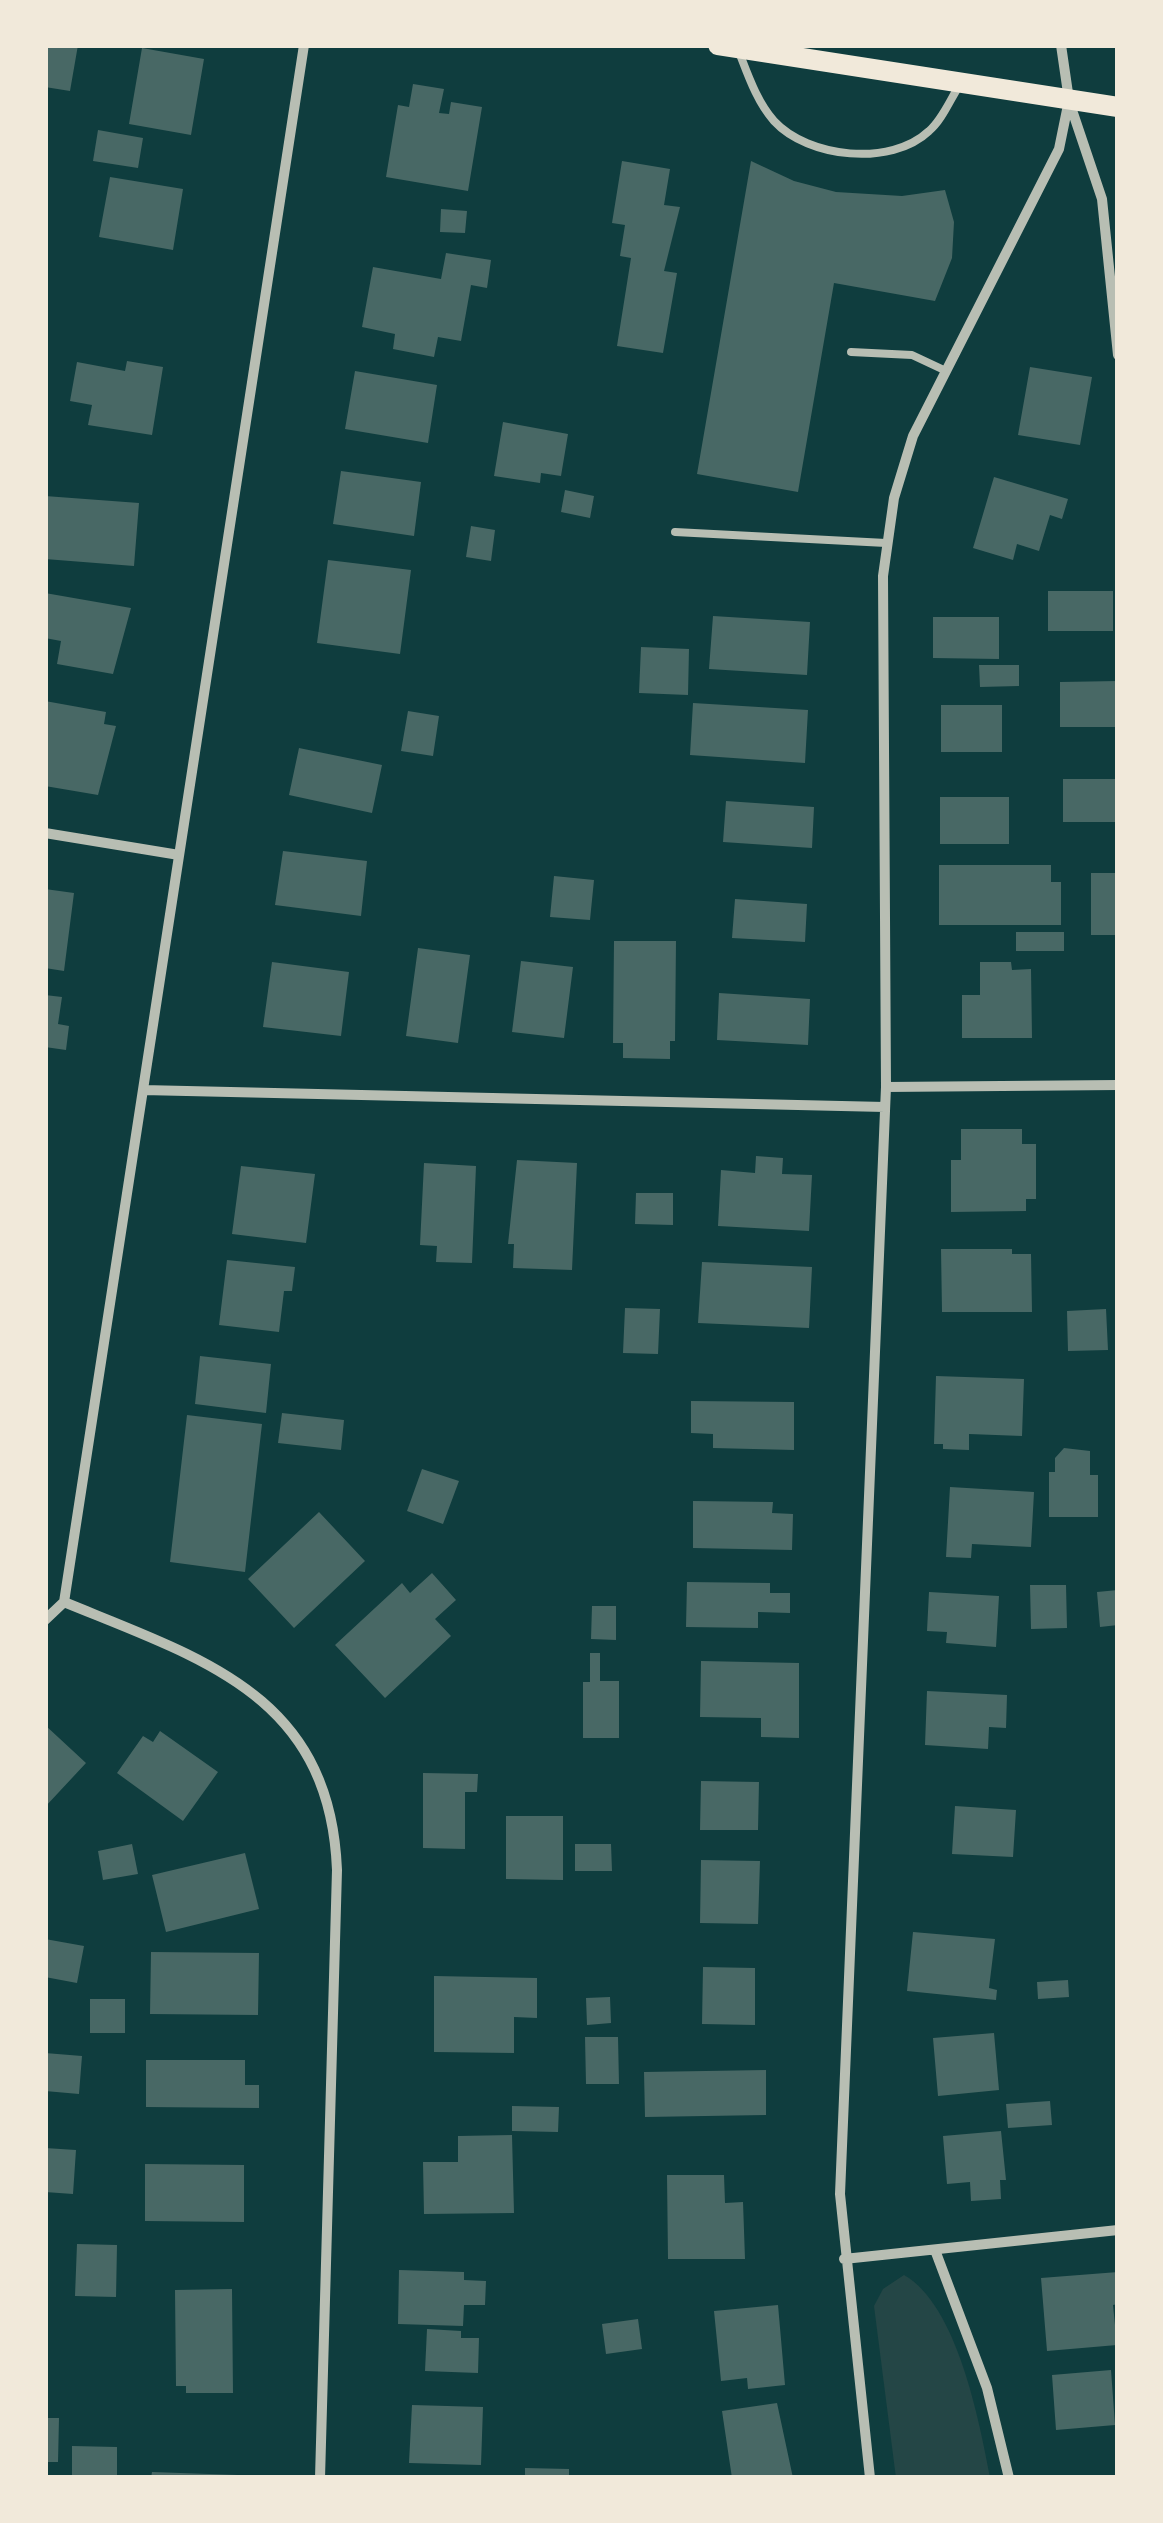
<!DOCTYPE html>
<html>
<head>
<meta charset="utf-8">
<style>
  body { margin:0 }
  #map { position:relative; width:1163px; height:2523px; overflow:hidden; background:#0f3d3e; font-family:"Noto Sans",sans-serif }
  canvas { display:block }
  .frame { position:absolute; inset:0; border:48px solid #f1e9da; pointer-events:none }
</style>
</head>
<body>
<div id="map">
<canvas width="1163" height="2523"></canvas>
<div class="frame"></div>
</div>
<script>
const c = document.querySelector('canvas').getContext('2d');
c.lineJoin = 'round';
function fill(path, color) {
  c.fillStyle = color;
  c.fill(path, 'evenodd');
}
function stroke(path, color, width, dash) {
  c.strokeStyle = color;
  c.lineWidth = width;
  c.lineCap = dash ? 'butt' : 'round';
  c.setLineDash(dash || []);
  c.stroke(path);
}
fill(new Path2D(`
  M904,2275C957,2305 979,2420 990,2478H896L874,2306L883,2289Z`), '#244646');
fill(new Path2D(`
  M45,45H78L70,91L45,87Z
  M142,48L204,59L191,135L129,124Z
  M413,84L444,89L439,113L449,114L451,102L482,107L468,191L386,177L398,105L409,107Z
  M98,130L143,138L138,168L93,161Z
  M622,161L670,169L664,205L680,207L664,271L677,273L663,353L617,346L631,258L620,256L625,225L612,223Z
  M751,161L794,181L836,192L902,196L945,190L954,222L952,258L935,301L834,283L798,492L697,474Z
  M110,177L183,189L173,250L99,237Z
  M441,209L467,211L465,233L440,232Z
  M446,253L491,260L487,288L471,285L461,341L438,337L434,357L393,349L395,334L362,327L373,267L441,279Z
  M127,361L163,367L152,435L88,425L92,405L70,401L77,362L125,371Z
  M1030,367L1092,377L1080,445L1018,435Z
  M355,371L437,385L428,443L345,429Z
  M503,422L568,434L561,476L541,473L540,483L494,476Z
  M341,471L421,482L414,536L333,524Z
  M994,477L1068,499L1062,519L1050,515L1039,551L1017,544L1013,560L973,548Z
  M565,490L594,496L590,518L561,512Z
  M45,496L139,503L134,566L45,559Z
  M471,526L495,530L491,561L466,557Z
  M328,560L411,570L400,654L317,643Z
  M1048,591H1113V631H1048Z
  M45,593L131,608L113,674L57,664L61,641L45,638Z
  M713,616L810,622L807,675L709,669Z
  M933,617H999V659L933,658Z
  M641,647L689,649L688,695L639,693Z
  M979,665H1019V686L980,687Z
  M1118,681V727H1060V682Z
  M45,701L106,712L104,724L116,726L98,795L45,786Z
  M693,703L808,710L805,763L690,755Z
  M941,705H1002V752H941Z
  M408,711L439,716L433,756L401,751Z
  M299,748L382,765L372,813L289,795Z
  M1063,779H1118V822H1063Z
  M940,797H1009V844H940Z
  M726,801L814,807L812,848L723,842Z
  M283,851L367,861L361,916L275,905Z
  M939,865H1051V882H1061V925H939Z
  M1091,873H1118V935H1091Z
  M554,876L594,880L590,920L550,917Z
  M45,889L74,893L64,971L45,968Z
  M735,899L807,904L805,942L732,938Z
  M1016,932H1064V951H1016Z
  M614,941H676L675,1041H670V1059L623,1058V1043H613Z
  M418,948L470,955L458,1043L406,1036Z
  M521,961L573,967L564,1038L512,1032Z
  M272,962L349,972L341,1036L263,1027Z
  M980,962H1011L1012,970L1031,969L1032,1038H962V995H980Z
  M719,993L810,999L808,1045L717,1040Z
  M45,995L62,997L58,1024L69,1026L66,1050L45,1047Z
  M961,1129H1022V1144H1036V1199H1026V1211L951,1212V1160H961Z
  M756,1156L783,1158L782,1174L812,1175L809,1231L718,1226L721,1170L755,1173Z
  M517,1160L577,1163L572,1270L513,1268L514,1244H508Z
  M424,1163L476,1166L472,1263L436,1262L437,1246L420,1245Z
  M241,1166L315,1174L306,1243L232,1234Z
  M636,1193H673V1225L635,1224Z
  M941,1249H1012V1254H1031L1032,1312H942Z
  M227,1260L295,1267L292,1291H284L279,1332L219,1325Z
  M702,1262L812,1267L809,1328L698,1323Z
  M625,1308L660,1309L658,1354L623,1353Z
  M1106,1309L1108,1350L1068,1351L1067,1311Z
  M200,1356L271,1364L266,1413L195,1404Z
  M936,1376L1024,1379L1022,1436L969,1434V1450L943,1449V1444H934Z
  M691,1401L794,1402V1450L713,1448V1434L691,1433Z
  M282,1413L344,1420L341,1450L278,1443Z
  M187,1415L262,1424L245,1572L170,1562Z
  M1064,1448L1090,1451V1475H1098V1517H1049V1472H1055V1458Z
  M422,1469L459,1481L443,1524L407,1511Z
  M950,1487L1034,1492L1031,1547L972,1544L971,1558L946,1557Z
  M693,1501L773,1502L772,1513L793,1514L792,1550L693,1548Z
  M319,1512L365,1561L294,1628L248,1579Z
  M432,1573L456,1600L435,1619L451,1636L385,1698L335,1645L402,1583L410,1593Z
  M687,1582L770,1583V1593H790V1613L758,1612V1628L686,1627Z
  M1030,1585H1066L1067,1628L1031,1629Z
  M1118,1590V1625L1100,1627L1097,1592Z
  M929,1592L999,1596L996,1647L946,1643L947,1632L927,1631Z
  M592,1606H616V1640L591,1639Z
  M590,1653H600V1681H619V1738H583V1682H590Z
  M701,1661L799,1663V1738L761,1737V1718L700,1717Z
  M927,1691L1007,1695L1006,1728L989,1727L988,1749L925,1745Z
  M45,1725L86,1763L45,1807Z
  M160,1731L218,1772L183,1821L117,1773L143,1736L153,1742Z
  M423,1773L478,1774L477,1792H465V1849L423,1848Z
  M701,1781L759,1782L758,1830H700Z
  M955,1806L1016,1810L1013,1857L952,1854Z
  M506,1816H563V1880L506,1879Z
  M132,1844L138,1874L103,1880L98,1851Z
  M575,1844H611L612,1871H575Z
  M245,1853L259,1909L166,1932L152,1875Z
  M701,1860L760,1861L758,1924L700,1923Z
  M913,1932L995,1939L989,1988L997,1990L996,2000L907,1991Z
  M45,1939L84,1946L77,1983L45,1977Z
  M151,1952L259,1953L258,2015L150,2014Z
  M703,1967L755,1968V2025L702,2024Z
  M434,1976L537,1978V2018L514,2017V2053L434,2052Z
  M1068,1980L1069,1997L1038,1999L1037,1982Z
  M610,1997L611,2023L587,2025L586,1998Z
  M90,1999H125V2033H90Z
  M994,2033L999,2090L938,2096L933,2038Z
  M585,2037H618L619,2084H586Z
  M45,2053L82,2056L79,2094L45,2091Z
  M146,2060H245V2085H259V2108L146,2107Z
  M766,2070V2115L645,2117L644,2072Z
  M1050,2101L1052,2125L1008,2128L1006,2104Z
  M512,2106L559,2107L558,2132L512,2131Z
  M1001,2131L1006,2180H1000L1001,2199L971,2201L970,2182L947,2184L943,2136Z
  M512,2135L514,2213L424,2214L423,2162H458V2136Z
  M45,2148L76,2150L73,2194L45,2192Z
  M145,2164L244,2165V2222L145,2221Z
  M667,2175H724L725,2203L743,2202L745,2259H668Z
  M77,2244L117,2245L116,2297L75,2296Z
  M399,2270L464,2272V2280L486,2281L485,2305H464L463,2326L398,2324Z
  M1118,2272V2304L1113,2305L1117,2345L1047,2351L1041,2278Z
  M232,2289L233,2393H186V2386H176L175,2290Z
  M778,2305L785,2385L748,2389L747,2378L721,2381L714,2311Z
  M638,2319L642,2349L606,2354L602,2324Z
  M427,2329L461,2331V2338H479L478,2373L425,2371Z
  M1111,2370L1115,2425L1056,2430L1052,2375Z
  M777,2403L793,2478H732L722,2411Z
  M412,2405L483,2407L481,2465L409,2463Z
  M45,2418H59L58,2462H45Z
  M72,2446L117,2447V2478H72Z
  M525,2468L569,2469V2478H525Z
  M152,2472L238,2475V2478H151Z`), '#486865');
stroke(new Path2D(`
  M739,52C748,75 757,102 774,121C808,158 891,167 929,131C942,120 950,100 959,86
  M851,352L912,355L944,370
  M675,532L886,543`), '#b8beb3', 8);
stroke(new Path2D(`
  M1069,101L1102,199L1118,355
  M45,833L179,855
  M886,1087L1118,1085
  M143,1090L885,1107
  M64,1602C203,1659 330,1695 337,1870L320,2478
  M45,1620L64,1602L304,45
  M935,2250L987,2388L1009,2478
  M844,2259L1118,2230
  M870,2478L840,2194L886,1087L883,576L894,498L913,436L1059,149L1069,100L1061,45`), '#b8beb3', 10);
stroke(new Path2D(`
  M718,45L1118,107`), '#f1e9da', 20);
</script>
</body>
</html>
